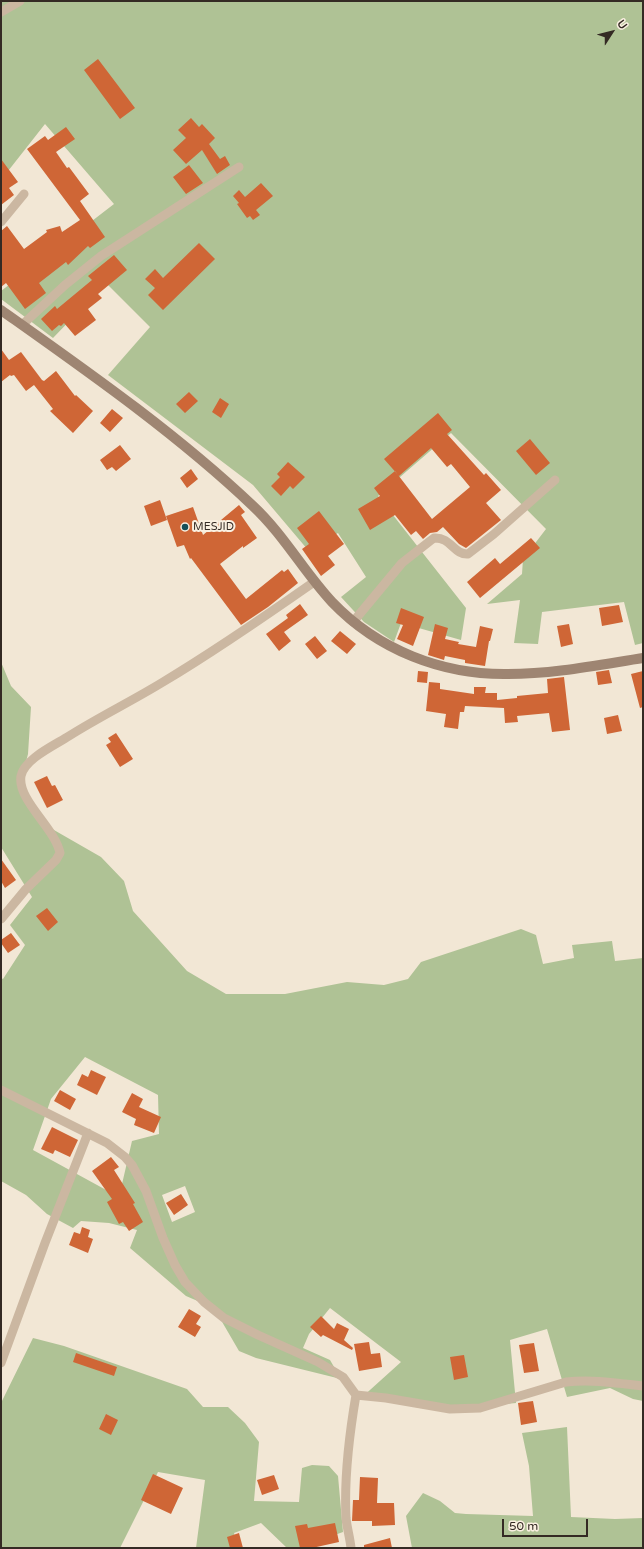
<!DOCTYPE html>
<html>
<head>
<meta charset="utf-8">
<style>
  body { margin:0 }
  #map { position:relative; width:644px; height:1549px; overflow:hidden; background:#f2e7d5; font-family:"Varela Round",sans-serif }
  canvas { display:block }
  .frame { position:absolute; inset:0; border:2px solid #342a24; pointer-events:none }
  .north { position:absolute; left:592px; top:12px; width:40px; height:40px; -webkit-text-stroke:3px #faf0e1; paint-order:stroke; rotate:54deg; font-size:11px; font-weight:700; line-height:16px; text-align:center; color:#342a24 }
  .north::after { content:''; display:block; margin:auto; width:14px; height:18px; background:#342a24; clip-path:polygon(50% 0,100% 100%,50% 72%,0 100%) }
  .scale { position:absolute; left:502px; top:1519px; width:86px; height:18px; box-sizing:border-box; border:2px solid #342a24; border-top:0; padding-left:5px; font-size:12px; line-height:14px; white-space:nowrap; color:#342a24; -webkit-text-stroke:3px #faf0e1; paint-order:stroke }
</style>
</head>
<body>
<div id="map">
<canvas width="644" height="1549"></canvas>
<div class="frame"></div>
<div class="north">U</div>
<div class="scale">50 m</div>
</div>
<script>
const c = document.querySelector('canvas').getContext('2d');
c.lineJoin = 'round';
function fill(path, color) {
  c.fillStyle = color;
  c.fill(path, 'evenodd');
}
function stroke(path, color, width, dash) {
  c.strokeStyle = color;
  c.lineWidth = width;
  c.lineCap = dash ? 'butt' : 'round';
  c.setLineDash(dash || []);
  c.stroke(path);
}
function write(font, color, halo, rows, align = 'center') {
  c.font = font + ' "Varela Round",sans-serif';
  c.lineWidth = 4;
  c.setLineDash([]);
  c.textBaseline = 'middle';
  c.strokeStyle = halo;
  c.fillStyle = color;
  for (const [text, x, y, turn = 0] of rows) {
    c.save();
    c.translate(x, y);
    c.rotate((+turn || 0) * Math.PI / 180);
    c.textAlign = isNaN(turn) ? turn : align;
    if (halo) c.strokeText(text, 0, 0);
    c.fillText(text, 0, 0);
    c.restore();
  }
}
fill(new Path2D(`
  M1,1H643V643L635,645L624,602L542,612L538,644L514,643L520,600L487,604L522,574L523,559L546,529L451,433L378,496L466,608L461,640L401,623L394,642L364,622L341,597L366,577L338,533L308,550L253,485L108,375L150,327L106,283L53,338L1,299V291L114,204L45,124L1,180Z
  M1,662L11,686L31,707L28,754L21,781L40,822L101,857L124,881L133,911L187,971L226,994H285L347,982L384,985L408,979L421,962L521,929L536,935L543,964L574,958L572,945L612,941L615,961L643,958V1401L633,1399L610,1388L567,1397L547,1329L510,1340L516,1403L461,1408L360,1399L401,1362L330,1308L309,1334L303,1348L330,1360L341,1379L256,1358L239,1351L214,1308L186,1296L130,1248L137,1230L109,1223L81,1221L73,1228L47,1214L26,1195L1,1181V978L3,979L25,945L10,925L32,897L1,847ZM85,1057L158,1095L159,1134L132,1141L119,1197L33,1150L51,1099ZM185,1186L195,1212L172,1222L162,1195Z
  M33,1338L64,1346L187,1389L203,1407H228L245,1423L259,1442L254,1501L299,1502L302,1468L312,1465L329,1466L338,1476L343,1532L298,1548H287L261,1523L234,1533L238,1548H196L205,1480L158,1472L120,1548H1V1403Z
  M567,1427L571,1517L615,1519L643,1518V1548H412L406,1516L423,1493L440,1501L455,1513L466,1514L533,1516L529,1466L522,1433Z`), '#afc295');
fill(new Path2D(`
  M98,59L135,108L120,119L84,70Z
  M191,118L199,127L202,124L215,138L209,144L220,159L225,156L230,165L217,174L202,150L186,164L173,150L186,138L178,130Z
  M66,127L75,139L56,152L67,168L69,167L89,194L80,201L105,237L90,248L88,246L68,265L66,262L39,283L46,293L25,309L6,283L1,287V231L7,226L24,249L47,232L46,230L60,226L62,232L80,220L27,149L45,136L48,140Z
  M1,159L18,182L9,188L14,195L1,205Z
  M189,165L203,183L186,194L173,177Z
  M261,183L273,196L256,210L260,215L253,220L250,216L247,218L237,204L239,203L233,196L239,190L245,197Z
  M199,243L215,259L163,310L148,295L155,288L145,279L155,269L163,278Z
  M114,255L127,270L98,294L102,298L88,309L96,320L75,336L64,323L61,326L59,325L52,331L41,319L55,306L57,309L92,280L88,276Z
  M1,349L9,360L21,352L42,380L44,381L56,371L75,396L76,395L93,411L73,433L50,411L53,409L34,385L26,391L14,375L11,376L10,375L1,382Z
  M189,392L198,401L185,413L176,404Z
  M220,398L229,404L221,418L212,412Z
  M112,409L123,418L110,432L100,423Z
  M438,413L452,430L447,434L484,475L486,473L501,490L486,503L501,520L466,548L459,544L443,527L437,532L430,533L423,539L416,531L411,535L395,515L370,530L358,509L380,496L374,488L395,471L432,519L470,487L451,464L447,467L431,448L399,476L384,459Z
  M530,439L550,463L536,475L516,451Z
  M120,445L131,459L116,471L112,467L107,470L100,460Z
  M288,462L305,477L293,489L290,486L281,496L271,486L280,477L277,474Z
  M191,469L198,479L187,488L180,478Z
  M160,500L167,520L151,526L144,506Z
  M239,505L245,512L241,515L257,538L243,548V546L220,564L246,599L282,570L284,572L288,569L298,583L268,607L241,625L191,558L190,559L184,545L177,547L166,516L193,507L203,535Z
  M319,511L344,544L328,556L335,565L321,576L302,549L309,544L297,528Z
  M531,538L540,548L480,598L467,582L495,558L500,564Z
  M300,604L308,615L284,632L291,641L279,651L266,634L288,618L286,615Z
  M619,605L623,622L602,626L599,608Z
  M401,608L424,617L413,646L397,639L403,625L396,623Z
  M435,624L448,628L445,639L459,642L458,644L476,647L480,626L493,629L490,641H489L485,666L465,663V660L445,656L444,660L428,655Z
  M569,624L573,644L561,647L557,626Z
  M340,631L356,644L347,654L331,641Z
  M315,636L327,651L317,659L305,644Z
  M609,670L612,683L598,685L596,672Z
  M418,671L428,672L427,683L417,682Z
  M643,671V707L640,708L631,674Z
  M564,677L570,730L552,732L549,713L517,716L518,722L505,723L504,708L465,706L464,712H460L458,729L444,727L446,714L426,711L429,682L440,683V689L474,694V687H486L485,693H497V700L517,698V696L548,693L547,679Z
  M618,715L622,731L607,734L604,718Z
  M116,733L133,759L120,767L106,745L111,742L108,738Z
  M47,776L52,786L55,785L63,800L47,808L34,782Z
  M1,859L16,880L5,888L1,881Z
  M47,908L58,922L48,931L36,916Z
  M11,933L20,945L8,953L1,943V940Z
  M91,1070L106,1077L97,1095L77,1085L82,1074L88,1077Z
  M60,1090L76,1099L70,1110L54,1101Z
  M132,1093L143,1099L139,1107L161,1117L154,1133L134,1125L136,1119L122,1112Z
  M52,1127L78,1140L70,1157L55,1150L53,1154L41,1149Z
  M111,1157L119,1167L114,1170L135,1203L133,1204L143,1222L129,1231L123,1222L119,1224L107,1202L112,1199L92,1171Z
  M181,1194L188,1205L174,1215L166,1203Z
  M82,1227L90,1230L88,1237L93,1239L88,1253L69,1245L74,1232L80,1234Z
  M189,1309L201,1316L196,1324L201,1327L195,1337L178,1327Z
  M321,1316L334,1329L337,1323L349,1329L344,1340L353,1348L352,1350L323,1335L321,1337L310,1327Z
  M369,1342L371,1354L380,1353L382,1367L359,1371L354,1344Z
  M534,1343L539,1371L524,1373L519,1345Z
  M76,1353L117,1367L114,1376L73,1362Z
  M464,1355L468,1377L454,1380L450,1357Z
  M533,1401L537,1422L521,1425L518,1403Z
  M106,1414L118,1420L111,1435L99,1429Z
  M153,1474L183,1488L171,1514L141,1500Z
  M274,1475L279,1489L262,1495L257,1480Z
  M360,1477L378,1478L377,1503H394L395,1525L372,1526V1521H352L353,1500H359Z
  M335,1523L339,1542L312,1548H300L295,1526L307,1524L308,1528Z
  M239,1533L243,1548H230L227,1537Z
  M390,1538L392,1548H364V1545Z`), '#cf6636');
stroke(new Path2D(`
  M1,12L20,1
  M1,222L24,194
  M22,325L65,285L101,256L239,167
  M353,622L402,563L430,541L434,538C451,537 454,555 468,554L494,534L555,480
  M1,919L26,889L56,860L60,853C55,828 17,800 21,776C24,759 55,745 69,736C99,717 132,701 163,682C215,651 264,617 314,582
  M1,1090L107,1143L125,1157L132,1165L146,1191L163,1238L175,1265L185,1282L204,1302L224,1318L258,1335L318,1362L343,1377L356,1395C349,1436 344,1477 346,1518C347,1528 350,1538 351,1548
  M1,1363L45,1243L88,1133
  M356,1395L386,1398L450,1409L480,1408L566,1382C592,1379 617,1383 643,1386`), '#cbb7a1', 9);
stroke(new Path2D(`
  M1,310C87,371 176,433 253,506C284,535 304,572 332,602C378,650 442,675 508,674C553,674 598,665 643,658`), '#9e8572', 10);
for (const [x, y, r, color] of [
  [185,527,4,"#174f58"]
]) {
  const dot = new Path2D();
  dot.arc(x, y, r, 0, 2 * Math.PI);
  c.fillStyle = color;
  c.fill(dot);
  stroke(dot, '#faf0e1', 1.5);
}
write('11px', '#342a24', '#faf0e1', [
  ["MESJID",193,527]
], 'left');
</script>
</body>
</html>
